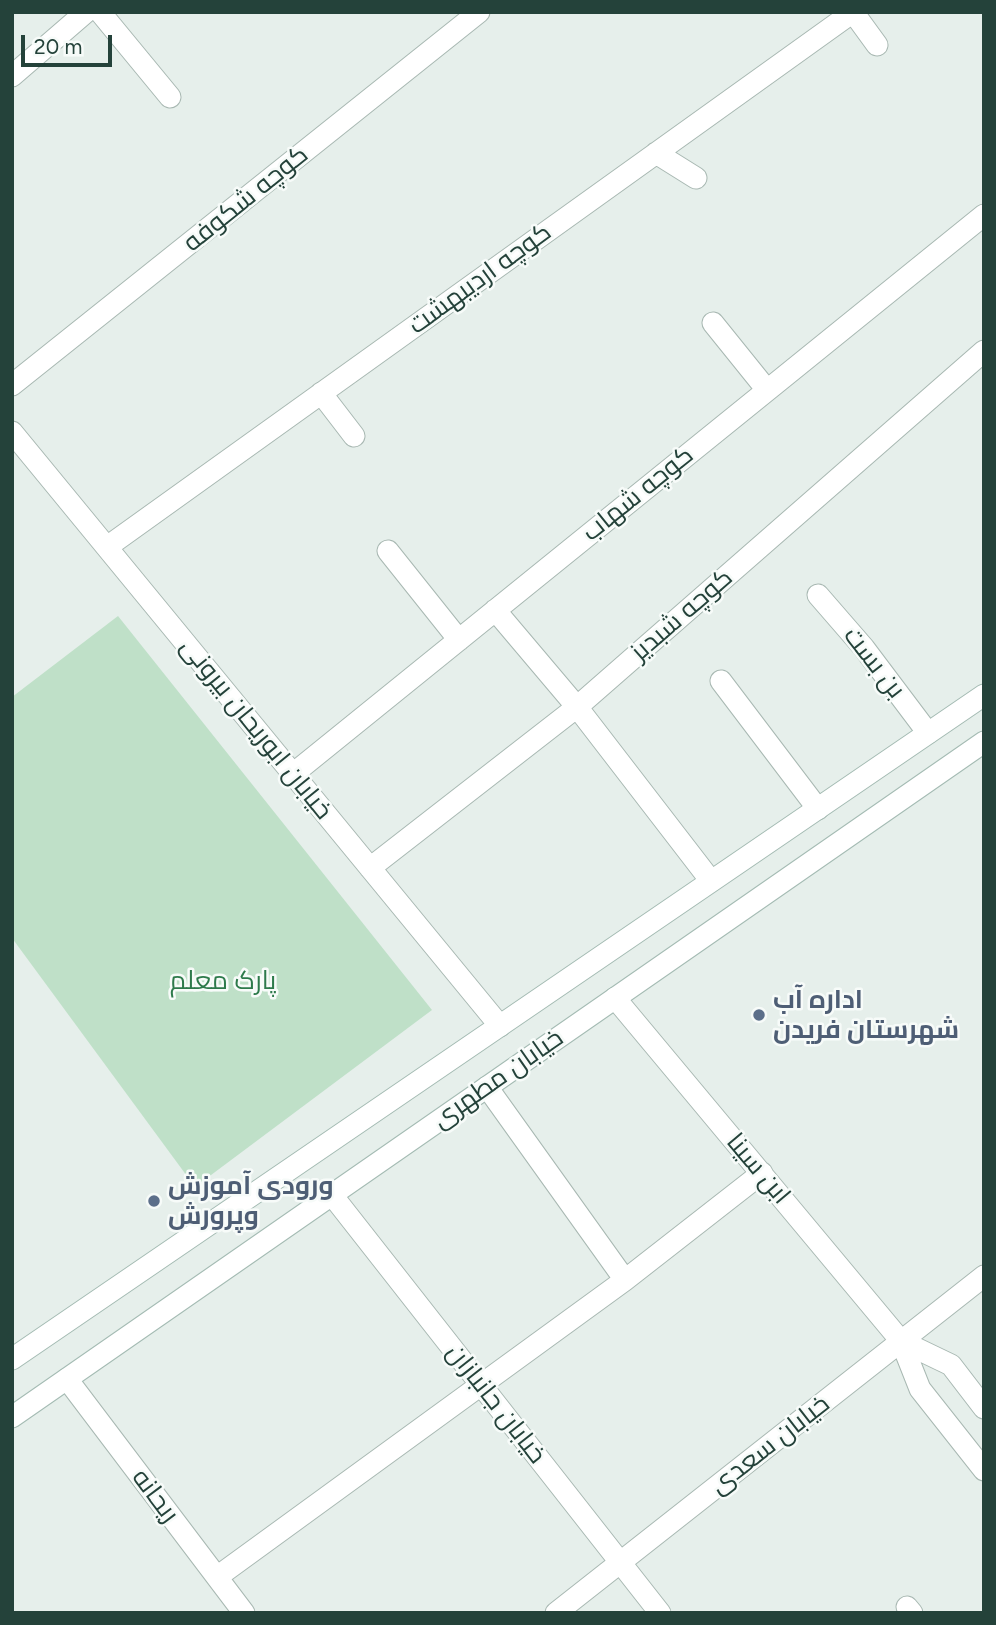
<!DOCTYPE html>
<html>
<head>
<meta charset="utf-8">
<style>
  body { margin:0 }
  #map { position:relative; width:996px; height:1625px; overflow:hidden; background:#e6efeb; font-family:Figtree,sans-serif }
  canvas { display:block }
  .frame { position:absolute; inset:0; border:14px solid #24423a; pointer-events:none }
  .scale { position:absolute; left:21px; top:35px; width:91px; height:32px; box-sizing:border-box; border:4px solid #24423a; border-top:0; padding-left:9px; font-size:21px; line-height:24px; white-space:nowrap; color:#24423a; -webkit-text-stroke:5px #f7fbf9; paint-order:stroke }
</style>
</head>
<body>
<div id="map">
<canvas width="996" height="1625"></canvas>
<div class="frame"></div>
<div class="scale">20 m</div>
</div>
<script>
const c = document.querySelector('canvas').getContext('2d');
c.lineJoin = 'round';
function fill(path, color) {
  c.fillStyle = color;
  c.fill(path, 'evenodd');
}
function stroke(path, color, width, dash) {
  c.strokeStyle = color;
  c.lineWidth = width;
  c.lineCap = dash ? 'butt' : 'round';
  c.setLineDash(dash || []);
  c.stroke(path);
}
function write(font, color, halo, rows, align = 'center') {
  c.font = font + ' Figtree,Cairo,sans-serif';
  c.lineWidth = 5;
  c.setLineDash([]);
  c.textBaseline = 'middle';
  c.strokeStyle = halo;
  c.fillStyle = color;
  for (const [text, x, y, turn = 0] of rows) {
    c.save();
    c.translate(x, y);
    c.rotate((+turn || 0) * Math.PI / 180);
    c.textAlign = isNaN(turn) ? turn : align;
    if (halo) c.strokeText(text, 0, 0);
    c.fillText(text, 0, 0);
    c.restore();
  }
}
fill(new Path2D(`
  M118,616L432,1010L195,1187L12,938V697Z`), '#bfe0c8');
const minor = new Path2D(`
  M100,12L170,97
  M853,12L877,45
  M12,76L86,12
  M656,153L696,178
  M713,323L767,390
  M12,385L479,12
  M321,393L354,436
  M12,432L500,1026
  M107,547L853,12
  M388,551L459,640
  M818,595L864,648L928,733
  M495,610L577,707L711,881
  M721,681L818,809
  M293,774L984,215
  M370,868L577,707L984,351
  M615,998L901,1341
  M487,1087L625,1280
  M332,1195L660,1613
  M67,1379L244,1613
  M984,1408L951,1365L901,1341L920,1389L984,1470
  M217,1577L625,1280L762,1173
  M907,1607L912,1613
  M556,1613L984,1276`);
const secondary = new Path2D(`
  M12,1359L984,695
  M12,1417L984,742`);
stroke(minor, '#a8b8b2', 23);
stroke(secondary, '#a4bbb3', 23);
stroke(minor, '#fff', 21);
stroke(secondary, '#fff', 21);
for (const [x, y, r, color] of [
  [759,1015,7,"#5c6f8a"],
  [154,1201,7,"#5c6f8a"]
]) {
  const dot = new Path2D();
  dot.arc(x, y, r, 0, 2 * Math.PI);
  c.fillStyle = color;
  c.fill(dot);
  stroke(dot, '#f7fbf9', 2.5);
}
write('26px', '#24423a', '#f7fbf9', [
  ["کوچه شکوفه",246,199,-39],
  ["کوچه اردیبهشت",480,279,-36],
  ["کوچه شهاب",638,494,-39],
  ["کوچه شبدیز",682,615,-41],
  ["بن بست",874,663,52],
  ["خیابان ابوریحان بیرونی",256,729,51],
  ["خیابان مطهری",498,1079,-35],
  ["ابن سینا",758,1169,50],
  ["خیابان جانبازان",496,1404,52],
  ["خیابان سعدی",770,1445,-38],
  ["ریحانه",155,1496,53]
]);
write('26px', '#2d7a4b', '#f7fbf9', [
  ["پارک معلم",223,981]
]);
write('bold 26px', '#4e5e75', '#f7fbf9', [
  ["اداره آب",773,1000],
  ["شهرستان فریدن",773,1030],
  ["ورودی آموزش",168,1186],
  ["وپرورش",168,1216]
], 'left');
</script>
</body>
</html>
